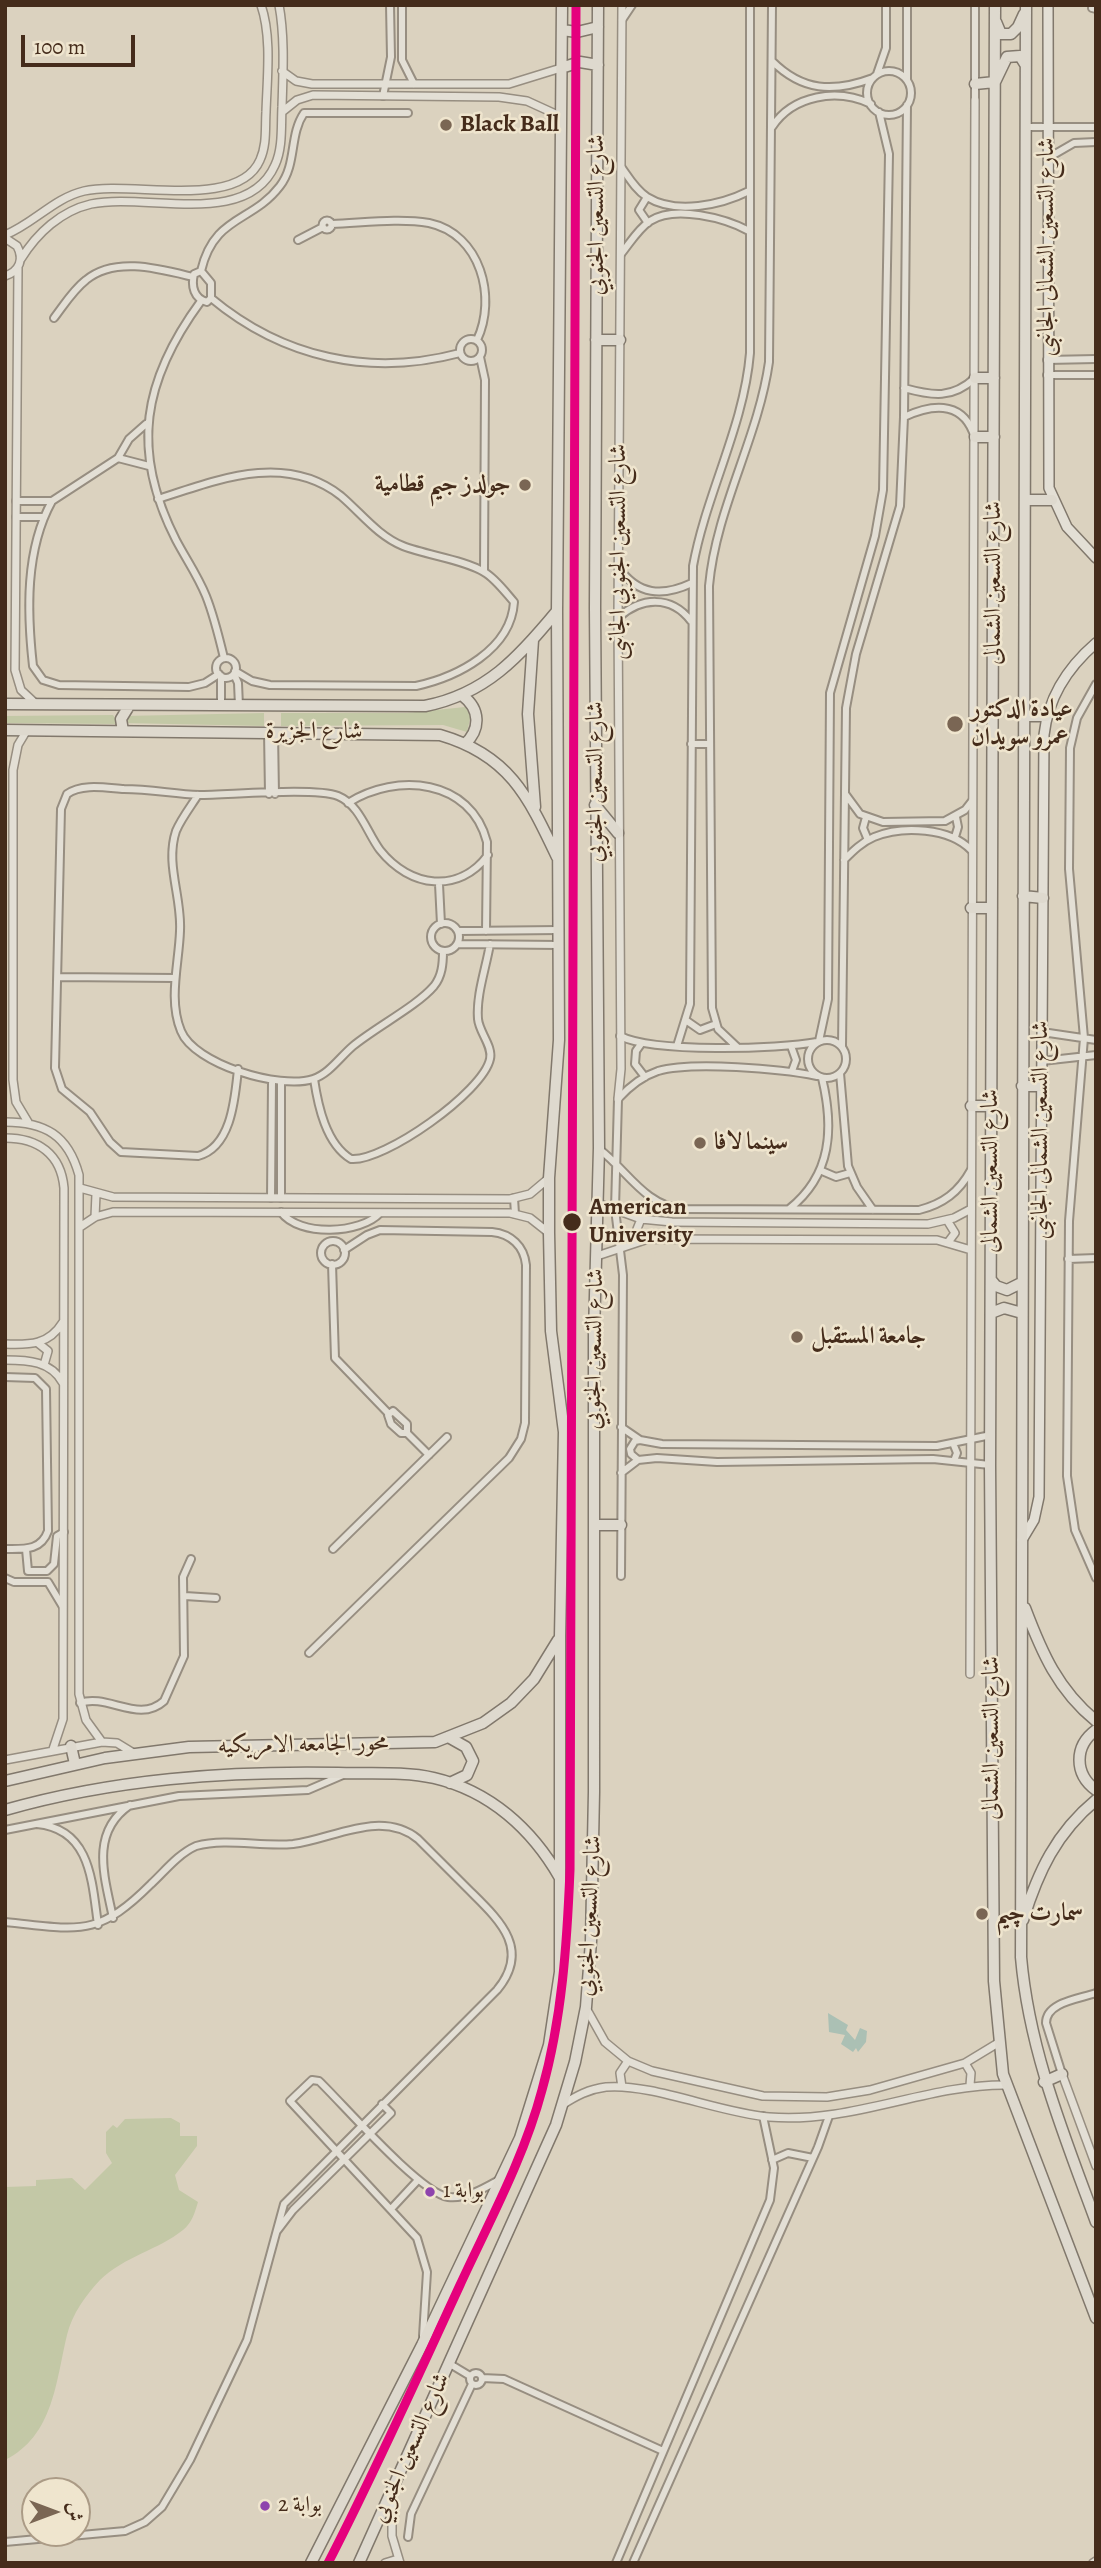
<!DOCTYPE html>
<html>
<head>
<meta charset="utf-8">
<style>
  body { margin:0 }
  #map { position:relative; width:1101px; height:2568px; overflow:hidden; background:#dbd2bf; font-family:Alegreya,Amiri,serif }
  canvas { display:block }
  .frame { position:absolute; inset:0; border:7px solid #452c1b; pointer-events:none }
  .north { position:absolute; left:21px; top:2477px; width:70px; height:70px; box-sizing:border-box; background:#efe5ce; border:2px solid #ab9b86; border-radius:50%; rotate:90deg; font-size:19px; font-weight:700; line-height:28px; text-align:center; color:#452c1b }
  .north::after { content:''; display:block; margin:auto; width:24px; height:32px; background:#7a6654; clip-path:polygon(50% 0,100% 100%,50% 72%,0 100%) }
  .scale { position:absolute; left:21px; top:35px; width:114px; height:32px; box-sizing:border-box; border:4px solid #452c1b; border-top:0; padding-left:9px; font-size:21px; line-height:24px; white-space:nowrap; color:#452c1b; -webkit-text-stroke:5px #efe5ce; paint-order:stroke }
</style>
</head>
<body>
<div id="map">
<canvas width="1101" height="2568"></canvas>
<div class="frame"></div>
<div class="north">ش</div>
<div class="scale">100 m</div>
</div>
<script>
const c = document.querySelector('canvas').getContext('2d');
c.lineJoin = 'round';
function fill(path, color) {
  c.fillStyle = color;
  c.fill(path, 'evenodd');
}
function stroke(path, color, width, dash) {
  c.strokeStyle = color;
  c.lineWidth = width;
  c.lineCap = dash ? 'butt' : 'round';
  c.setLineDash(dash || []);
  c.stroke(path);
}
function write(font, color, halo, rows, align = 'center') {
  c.font = font + ' Alegreya,Amiri,serif';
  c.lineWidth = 5;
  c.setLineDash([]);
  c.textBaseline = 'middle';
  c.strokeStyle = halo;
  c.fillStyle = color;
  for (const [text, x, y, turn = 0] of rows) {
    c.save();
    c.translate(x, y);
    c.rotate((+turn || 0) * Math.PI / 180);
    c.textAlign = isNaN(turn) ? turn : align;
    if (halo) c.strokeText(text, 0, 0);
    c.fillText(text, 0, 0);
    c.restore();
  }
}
fill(new Path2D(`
  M465,707L471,715L467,732L443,725L281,726V713H407Z
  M264,713V726L123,723L124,716Z
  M113,715L119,724L5,723V716Z
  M171,2118L180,2123V2136H197V2146L175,2175L179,2190L198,2202C195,2212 192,2223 183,2230C158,2250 125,2256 100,2280C86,2295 72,2314 67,2335C56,2380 54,2436 5,2460V2187L36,2186V2180L72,2178L85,2190L112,2163L106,2153V2132L113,2125L117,2128L125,2119Z`), '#c3c8a6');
fill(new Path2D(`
  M828,2013L848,2025L846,2030L855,2040L860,2028L867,2031L866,2042L858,2052L856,2048L853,2052L841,2044L845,2035L829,2032Z`), '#abc0b4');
const minor = new Path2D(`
  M402,5V60L414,84
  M907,5V79
  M975,5V100
  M1092,8L1096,9
  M622,20L632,5
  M772,61C802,91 833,93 873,78
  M867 93a22 22 0 1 1 44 0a22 22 0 1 1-44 0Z
  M877,74L886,48V5
  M383,96L391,57L390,5
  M772,127C793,95 837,88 871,104
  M1026,127H1096
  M1048,158L1074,143L1096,142
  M622,168C629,178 636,190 647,197C676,215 721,205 749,191
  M647,197L639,210L648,223
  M322.5 225a4.5 4.5 0 1 1 9 0a4.5 4.5 0 1 1-9 0Z
  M332,224C362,223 399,218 429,223C481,234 497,298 477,340
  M298,240L323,227
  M621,254C630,243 638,229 650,221C675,205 725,218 749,231
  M201,271C214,215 252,223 280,186C297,164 289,135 304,113H408
  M201,271L211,283V298L207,302C194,299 191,286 194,274Z
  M211,298C283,358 370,377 460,353
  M201,301C143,380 130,450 176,540C186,559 198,576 206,596C214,616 219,637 224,658
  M54,318C64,305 73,290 86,280C115,256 160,269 193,277
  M460 350a11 11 0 1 1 22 0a11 11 0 1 1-22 0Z
  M480,357L485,380L484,572
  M1047,360L1096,359
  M1047,375H1096
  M904,388C933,396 952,399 975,378
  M904,417C930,405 960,400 973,432
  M146,424L129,439L118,458L52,501C25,550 27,612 33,666L43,680L59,685L189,687L205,683L219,674
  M118,458L149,466
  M158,499C217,480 285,452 341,496C361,513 378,536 403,546C426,555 465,560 484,572C495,578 506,593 514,602C511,650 457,677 416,686L270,685L252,681L235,671
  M16,501H52
  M16,517H44
  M619,568C638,595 662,597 692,583
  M618,618C641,597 671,595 691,621
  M216 668a10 10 0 1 1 20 0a10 10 0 1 1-20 0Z
  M234,674L238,683L239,706
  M1096,684L1077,718L1070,748L1069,869L1084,1038L1069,1221L1067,1476L1075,1530L1096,1578
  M221,706V676
  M268,732L269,794
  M274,732L275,794
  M691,744H710
  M198,795C191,806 181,819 176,831C165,864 182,897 180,931C179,963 168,1000 181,1031C194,1064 280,1090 313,1079C329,1074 340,1057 353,1046C376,1027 417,1006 434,986C442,976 443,964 443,951
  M846,795L860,814L883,822L945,821L965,810L972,801
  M348,803C397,772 471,779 487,842L486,931
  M866,817L863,828L868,840
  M955,837L958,827L956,817
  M844,860C853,851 862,842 874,837C903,825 950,828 971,850
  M439,884L441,924
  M431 937a14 14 0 1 1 28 0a14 14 0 1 1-28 0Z
  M458,931L560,930
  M458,944L560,945
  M59,977L175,978
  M687,1021L700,1030L716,1024
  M1042,1032L1096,1040
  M620,1036C654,1053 778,1049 817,1042
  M808 1059a19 19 0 1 1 38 0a19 19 0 1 1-38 0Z
  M819,1041L828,999L830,693L875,536L883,490L889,154L879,112
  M641,1044L636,1051L635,1064L645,1077
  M677,1046L690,1004L693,566C706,494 744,426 750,353V5
  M736,1046L718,1029L712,1008L709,586C716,508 758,439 769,362L772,5
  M791,1046L796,1060L792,1071
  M842,1046L846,708L856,654L900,506L904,417L907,105
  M1042,1061L1096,1055
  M238,1069C235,1097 232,1147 198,1156L121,1152L110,1142L90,1112L62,1089L55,1068L61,809L67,794C82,783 107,788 124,789C150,789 174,794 199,795C229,795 315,787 338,796C360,805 367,833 380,850C410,888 459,894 488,855
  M840,1073L848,1166L857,1187L873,1210
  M314,1079C318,1106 326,1144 351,1159C384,1162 483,1092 490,1059C493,1046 479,1032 478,1019C476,995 486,968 490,944
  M281,1083V1198
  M599,1149C627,1170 644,1205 682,1209L919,1210C943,1204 959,1192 971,1170
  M822,1171L836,1177L850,1173
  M271,1198L272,1081
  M514,1198L515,1214
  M789,1209C832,1175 834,1128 822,1078
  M281,1212C299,1237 361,1234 380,1213
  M321 1253a12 12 0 1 1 24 0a12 12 0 1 1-24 0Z
  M1068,1259L1096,1258
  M332,1264L335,1358L388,1413
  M5,1377L35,1378L46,1389L48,1531C41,1551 24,1549 5,1549
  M393,1411L407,1424V1433H401L391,1424L388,1415Z
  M621,1427L640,1440L662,1444L937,1446L991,1435
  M407,1433L429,1455
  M953,1443L957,1453L954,1461
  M638,1460L631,1454L630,1449L635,1441L640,1440
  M621,1473L638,1460L657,1458L717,1462L933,1459L990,1465
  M26,1549L28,1571H47L54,1564L57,1536L64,1532
  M333,1549L447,1437
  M621,1576L623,1275L615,1209L618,1099C628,1088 643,1076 658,1071C692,1061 781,1069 817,1076
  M5,1578L14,1582H48L63,1607
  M185,1596L216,1598
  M309,1653L509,1458L521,1439L525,1423L526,1265C524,1246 511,1234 492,1232L380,1230L367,1235L344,1250
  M80,1703C107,1693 139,1724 164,1701L184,1656L183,1577L191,1559
  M37,1824C91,1829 92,1882 98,1925
  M5,1830L179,1796L308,1790L343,1775
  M113,1918C105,1878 89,1833 130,1805
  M5,1922C78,1929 96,1939 151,1884C165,1871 178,1854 196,1846C227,1838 261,1847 293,1844C333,1839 381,1809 418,1839C435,1856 452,1873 468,1889C498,1919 532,1948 497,1990L284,2204L247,2340L190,2460L162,2507L145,2522L125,2531L5,2542
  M1062,2074L1046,2023C1046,2002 1079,1999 1096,1993
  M772,2160L788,2153L813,2158
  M392,2208L418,2180
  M277,2231L293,2210L391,2113L382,2104
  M423,2336L427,2272L417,2238L290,2101L312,2080L319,2081C343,2104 420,2193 448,2197C466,2199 483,2189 499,2180
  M450,2364L470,2376
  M470 2379a6 6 0 1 1 12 0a6 6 0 1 1-12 0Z
  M482,2378L504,2379L663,2451
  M408,2537L411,2514L472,2384
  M616,2563L770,2200L774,2168L763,2116
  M633,2563L818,2147L829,2116`);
const tertiary = new Path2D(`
  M282,71L296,81L312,84H509L561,68
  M282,112L297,100L313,95L499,97L527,101L562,117
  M5,235C33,224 54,198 84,191C130,180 238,211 260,160C267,145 265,128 266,112C267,79 272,37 261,5
  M5,238L17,246C24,259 20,271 5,276
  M21,259C37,233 61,211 91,204C145,192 247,229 275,165C283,148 281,126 282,107C283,74 285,37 279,5
  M18,267L15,670L21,690L36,704
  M27,730L18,745L13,770V1080L16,1102L28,1122
  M618,1099L621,1069L618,618L622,5
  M5,1122C45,1122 68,1135 79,1175V1694L86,1720L102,1742
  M5,1138C38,1138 61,1154 64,1188L63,1719L53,1749
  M80,1188L113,1197L510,1199L530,1194L549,1178
  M597,1203L641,1219L672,1222L928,1224L954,1218L971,1209
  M95,1217L96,1194
  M947,1220L955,1233L949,1241
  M80,1227L95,1217L113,1212L510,1213L530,1218L549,1233
  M640,1240L637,1229L641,1219
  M597,1256L648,1239L937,1240L971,1250
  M38,1343L48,1351L44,1365
  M5,1344C30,1345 49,1345 63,1322
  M5,1360C28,1360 51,1361 63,1383
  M970,1674L975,100
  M5,1760L102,1742L117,1743L135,1754
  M586,2008L605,2042L628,2061L652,2071L763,2096L827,2097L870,2090L965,2063L998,2043
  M965,2063L971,2073L970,2085
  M1062,2074L1096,2166
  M622,2087L620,2073L628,2061
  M562,2105C576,2096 589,2089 606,2087C651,2083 720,2113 769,2117C852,2124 927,2084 1007,2085
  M392,2495V2536L400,2563
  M385,2563L398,2559
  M1093,2563L1096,2561`);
const secondary = new Path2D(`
  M1048,5L1049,488L1067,527L1096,558
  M1022,1540L1034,1520L1039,1497L1044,735C1048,698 1067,668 1096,643`);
const primary = new Path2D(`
  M995,5L990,1465L994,1981L1003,2074L1096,2318
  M1026,5L1021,1957C1029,2050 1064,2135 1096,2222
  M996,22L1001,34H1011L1018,27L1024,14
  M562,30L577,32L598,27
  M561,68L580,62L598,65
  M975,84L995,82L1007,57L1020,56L1025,64
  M596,340H620
  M975,378H994
  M975,437H994
  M1025,500H1052
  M533,640L528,714L535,807
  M463,696C480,709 481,729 465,744
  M5,704L425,706C486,694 519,657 557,611
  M1024,716H1046
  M5,730L440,735C509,755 528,796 557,857
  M123,731L121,719L129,706
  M595,805L618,833
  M1023,896L1043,898
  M971,908H992
  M1022,1086H1041
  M971,1106H991
  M991,1280L996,1286L1007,1290L1021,1283
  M991,1313L1004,1308L1022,1313
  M594,1525H621
  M1025,1608C1042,1653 1058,1690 1096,1721
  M1096,1730C1074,1746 1074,1774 1096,1790
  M450,1738L466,1747L473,1761L467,1775L450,1783
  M71,1746L75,1764
  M5,1781L105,1758L189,1747L435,1742L483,1723L511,1703L534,1679L558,1640
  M5,1810C114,1779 225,1771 338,1773C369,1774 404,1771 434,1778C490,1791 532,1829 560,1878
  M1023,1920C1038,1872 1056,1833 1096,1800
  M1044,2082L1062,2074
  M311,2563L422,2345L520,2138L549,2045L560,1972V1636L564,1432L551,1331L549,1233V1178L559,1040L557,611L562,5
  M359,2563L556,2125L575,2062L586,2007L591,1941L594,1792V1333L599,1148L595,607L598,5`);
stroke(minor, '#978e81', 10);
stroke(tertiary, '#978e81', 10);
stroke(secondary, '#81786c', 12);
stroke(primary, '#81786c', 13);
stroke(minor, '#e3dfd5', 6);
stroke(tertiary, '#e3dfd5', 7);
stroke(secondary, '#e3dfd5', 9);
stroke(primary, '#ded9ce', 10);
stroke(new Path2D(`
  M328,2563C375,2472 417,2378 460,2285C489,2222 524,2158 542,2090C562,2019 567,1944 570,1870L576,5`), '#e5007d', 9);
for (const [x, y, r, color] of [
  [446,125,7,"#7a6654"],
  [525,485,7,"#7a6654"],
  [955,724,9,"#7a6654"],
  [700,1143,7,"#7a6654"],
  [572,1222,10,"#452c1b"],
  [797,1337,7,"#7a6654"],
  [982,1914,7,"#7a6654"],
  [430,2192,6,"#8e44ad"],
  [265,2506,6,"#8e44ad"]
]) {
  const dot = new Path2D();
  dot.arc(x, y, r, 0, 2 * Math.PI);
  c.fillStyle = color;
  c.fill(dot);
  stroke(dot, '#efe5ce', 2.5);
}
write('22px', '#452c1b', '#efe5ce', [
  ["بوابة 1",443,2192],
  ["بوابة 2",278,2506]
], 'left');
write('bold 24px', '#452c1b', '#efe5ce', [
  ["Black Ball",460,125],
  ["جولدز جيم قطامية",511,485,"right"],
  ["عيادة الدكتور",971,710],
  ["عمرو سويدان",971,738],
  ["سينما لافا",714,1143],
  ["جامعة المستقبل",811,1337],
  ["سمارت چيم",996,1914]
], 'left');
write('24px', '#452c1b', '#efe5ce', [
  ["شارع التسعين الجنوبي",597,215,-90],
  ["شارع التسعين الشمالى الجانبى",1047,247,-90],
  ["شارع التسعين الجنوبي الجانبى",619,552,-90],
  ["شارع التسعين الشمالى",994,583,-90],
  ["شارع الجزيرة",314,732],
  ["شارع التسعين الجنوبي",596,782,-90],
  ["شارع التسعين الشمالى الجانبى",1041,1130,-90],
  ["شارع التسعين الشمالى",991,1171,-90],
  ["شارع التسعين الجنوبي",595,1349,-89],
  ["شارع التسعين الشمالى",992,1738,-90],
  ["محور الجامعه الامريكيه",303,1745,-1],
  ["شارع التسعين الجنوبي",590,1916,-87],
  ["شارع التسعين الجنوبي",411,2448,-66]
]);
write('bold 24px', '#452c1b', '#efe5ce', [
  ["American",589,1208],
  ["University",589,1236]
], 'left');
</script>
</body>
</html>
